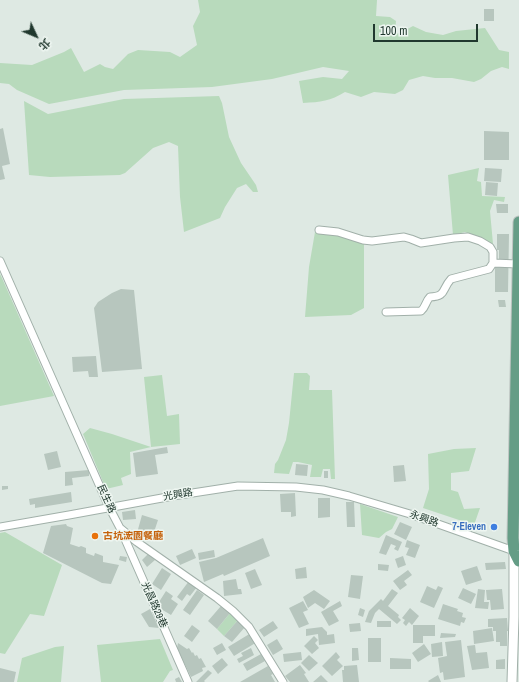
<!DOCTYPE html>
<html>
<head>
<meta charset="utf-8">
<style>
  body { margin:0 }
  #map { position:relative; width:519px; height:682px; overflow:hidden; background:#dee9e3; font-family:"Archivo Narrow","Noto Sans TC",sans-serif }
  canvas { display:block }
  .north { position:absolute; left:16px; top:16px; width:40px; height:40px; -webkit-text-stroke:3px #eef6f1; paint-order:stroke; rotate:134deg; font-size:11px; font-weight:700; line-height:16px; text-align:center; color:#20382e }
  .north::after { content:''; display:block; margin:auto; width:14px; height:18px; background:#20382e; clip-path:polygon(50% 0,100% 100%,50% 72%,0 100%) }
  .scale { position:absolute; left:373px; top:24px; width:105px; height:18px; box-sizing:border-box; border:2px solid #20382e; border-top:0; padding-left:5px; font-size:12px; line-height:14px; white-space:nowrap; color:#20382e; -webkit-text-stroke:3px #eef6f1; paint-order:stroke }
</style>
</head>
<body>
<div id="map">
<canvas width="519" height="682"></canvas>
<div class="north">北</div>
<div class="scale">100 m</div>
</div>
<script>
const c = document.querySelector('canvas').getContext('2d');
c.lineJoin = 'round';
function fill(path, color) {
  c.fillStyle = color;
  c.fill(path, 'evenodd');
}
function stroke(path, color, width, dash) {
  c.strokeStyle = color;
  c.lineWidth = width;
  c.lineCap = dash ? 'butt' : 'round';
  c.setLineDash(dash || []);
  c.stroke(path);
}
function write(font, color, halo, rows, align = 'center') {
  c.font = font + ' "Archivo Narrow","Noto Sans TC",sans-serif';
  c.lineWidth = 3;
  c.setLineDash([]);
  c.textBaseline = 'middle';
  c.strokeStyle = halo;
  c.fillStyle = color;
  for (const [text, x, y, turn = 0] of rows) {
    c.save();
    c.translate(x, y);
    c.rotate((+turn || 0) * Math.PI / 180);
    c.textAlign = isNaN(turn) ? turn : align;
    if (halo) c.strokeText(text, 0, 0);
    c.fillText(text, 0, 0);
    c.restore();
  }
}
fill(new Path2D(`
  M198,0H377L376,16L390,17L396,21L395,34L400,33L413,26L426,32L443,35L456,31L485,28L499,50L509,52V69L502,67L491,71L481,79L474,82L452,78H435L423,76L409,80L403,90L395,94L374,92L361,97L345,92C330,101 321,102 303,103L299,81L323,77L342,79L349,71L323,67L272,79L212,87L124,90L49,104L17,90L9,84L0,83V63L32,65L64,52L71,48L84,72L100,64L105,67L113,69L128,54L138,50L170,52L180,57L197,45L193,26L200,12Z
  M219,96L222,103L229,137L241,163L256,185L258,192H253L246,184L237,188L225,207L220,218L184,232L180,197L178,146L169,142L153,148L125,173L120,175L50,177L29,175L24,101L48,114L124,99Z
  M479,168L477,181L481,182L482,196L505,197L504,202L494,200L490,211L493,244L465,232L453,235L448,175Z
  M315,232L340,236L364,243V308L351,315L305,317L309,267Z
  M0,274L2,278L54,396L0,406Z
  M294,373H307L310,376L309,390H332L335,479H331L330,469H323L321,477H310L312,465L298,462H293L289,474L274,473L275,464L278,460L286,440L289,423Z
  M162,375L167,416L179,414L180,444L151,447L130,452L131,474L121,478L123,485L106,489L83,434L90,428L112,434L151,447L144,377Z
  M476,448L469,471L451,473V490L458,492L464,509L480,508L474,525L423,508L429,489L428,454L454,449Z
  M360,504L398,517L392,529L386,532L379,538L362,535Z
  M5,532L62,565L44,616L30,614L5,654L0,653V533Z
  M230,613L238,620L224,636L217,629Z
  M160,639L173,670L170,671L163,682H101L97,645Z
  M64,646L61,682H17L22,658L55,647Z`), '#b8dabc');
fill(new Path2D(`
  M484,9H494V21H484Z
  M3,128L10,164L2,166L5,179L0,180V129Z
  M484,131L509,132V160H484Z
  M485,168L502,169L501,182L484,181Z
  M486,182L498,183L497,196L485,195Z
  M496,204H508V213H497Z
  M497,234H509L508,292H495V266L499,261V250H497Z
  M121,289L134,290L142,369L102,372L94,308L98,302L112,293Z
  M498,300H505L506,307H499Z
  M96,356L98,377H89L88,371L73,372L72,357Z
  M167,447L168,453L155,455L158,474L136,477L133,453Z
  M57,451L61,467L48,470L44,454Z
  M296,464L308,465L307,476L295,475Z
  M404,465L406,481L394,482L393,466Z
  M89,470V476L72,478L73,485L65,486V472Z
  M324,471H328V478H324Z
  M2,486H8V489L2,490Z
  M71,492L72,502L35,508V504L30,505L29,499Z
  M295,493L296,516L291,517V512H281L280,494Z
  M318,498H330V517L318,518Z
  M346,502H354L355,527H347Z
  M135,510L136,519L123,520L122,512Z
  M142,515L158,520L152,538L147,537L146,540L137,533Z
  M400,522L412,527L406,540L394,534Z
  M66,524L67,526L73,528L70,544L79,547L81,546L86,548V553L94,556L95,553L103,556V562L119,565L111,584L102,583L43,553L51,526Z
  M386,535L402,542L398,551L394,549L396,546L391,544L386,555L379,553Z
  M263,538L270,556L224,576L223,574L204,582L199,562L216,558Z
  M407,540L420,545L415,558L406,555L409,548L405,547Z
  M192,549L196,558L180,565L176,556Z
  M214,550L215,557L199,560L198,553Z
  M149,553L155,560L147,567L142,560Z
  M120,556L127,557L126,562L119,560Z
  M403,556L406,565L398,568L395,559Z
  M505,562L506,569L486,570L485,563Z
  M378,564L389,565L388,571L378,570Z
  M477,566L482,580L466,585L461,571Z
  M306,567L307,578L296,579L295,569Z
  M162,568L171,574L161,590L152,584Z
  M255,569L262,585L251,589L245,573Z
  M408,570L412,575L404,581L407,585L400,590L393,581Z
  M351,575L363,576L360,599L348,597Z
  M236,579L238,589H241L242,594L224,596L223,581Z
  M189,581L197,587L190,596L187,594L182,601L177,597Z
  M427,586L436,590L438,586L443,588L434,608L420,602Z
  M463,588L476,594L471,604L458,598Z
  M392,589L398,593L388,606L399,615L398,617L401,620L397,624L379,609L375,613L371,623L365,622L369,611L381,599L383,601Z
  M478,589L485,590L484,602H489L488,609L475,608Z
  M502,589L504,609L491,610L490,600H487L486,590Z
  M197,590L204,595L190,615L183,610Z
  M314,590L330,601L324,609L315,603L308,608L303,597Z
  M166,591L173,596L171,599L178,604L171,615L161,609L159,602Z
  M303,601L308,610L303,612L309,624L299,628L289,608Z
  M340,601L342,606L333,611L339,621L329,626L321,612Z
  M443,604L458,609L457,611L463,613L462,617L466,618L464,623L461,622L460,626L438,619Z
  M221,606L230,613L217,629L208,621Z
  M360,608L365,610L363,617L358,615Z
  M410,608L419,616L412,625L409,622L406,626L403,623L405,620L402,618Z
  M150,609L159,628L149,627L141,614Z
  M507,618L508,631H503H507V646H500V642H496V631H493V627H488V619Z
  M238,620L245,627L232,642L224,636Z
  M273,621L278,628L264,637L259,630Z
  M377,621H391V627H377Z
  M360,623L361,631L350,632L349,624Z
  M192,625L200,631L192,642L184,636Z
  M413,625H435V636H423V643H413Z
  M322,627L327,632V635L334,634L335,643L319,645L318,634L306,636V629Z
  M492,628L494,641L474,644L473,631Z
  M251,633L257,642L234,656L228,647Z
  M441,633L456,634L455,637L440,638Z
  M314,636L318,640L315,643L319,648L312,654L304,646Z
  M368,638H381V662H368Z
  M277,639L283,649L273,655L267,645Z
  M461,640L465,677L444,680L443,672L440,673L438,658L447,656L445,642Z
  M442,642L443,656L432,657L431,644Z
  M178,643L187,649L189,648L192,653L193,652L195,656L197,655L199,659L201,658L206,667L202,668L203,671L191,677L177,648Z
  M222,643L226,650L217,655L213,648Z
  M424,644L431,654L418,662L412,653Z
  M475,645L476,653L487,652L489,668L472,670L467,646Z
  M251,648L254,655L239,663L237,659L243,656L241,653Z
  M352,648H358L359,660L352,661Z
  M301,652L302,660L284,662L283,654Z
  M336,652L340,657L337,660L343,666L332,676L322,666Z
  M261,654L265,661L247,671L243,664Z
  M309,655L318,663L309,671L301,663Z
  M222,658L228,665L218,674L212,666Z
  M390,658L411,659V669H390Z
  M505,659V669H496V660Z
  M300,665L306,673L304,674L309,682H290L285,676Z
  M357,665L359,682H343L342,670H344V666Z
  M268,666L273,674L271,675L275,682H240Z
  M0,668L16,672L14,682H0Z
  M208,670L212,673L204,681L205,682H196Z
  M321,675L328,682H313Z
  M438,675L441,682H429L428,681Z
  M179,677L182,682H176L175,679Z`), '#b7c6be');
const minor = new Path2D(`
  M319,230L338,232L363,240L372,241L404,237L411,239L421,243L454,238L468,237L480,241L490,247L493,252V263L489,269L451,279C441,290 447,296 430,297C425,302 426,307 421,311L386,312
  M0,261L109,507L120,528L137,542L217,598L233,611L249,627L283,682
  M493,263L518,264
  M0,527L69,515L173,496L238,486L296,487L323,490L349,496L410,514L514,551
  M121,530L188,682`);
const tertiary = new Path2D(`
  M512,682L514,617V552`);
const primary = new Path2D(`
  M519,222L513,538L514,551L519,561`);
stroke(minor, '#a1b0a9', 9);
stroke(tertiary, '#a1b0a9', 11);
stroke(primary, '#bcc3c0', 13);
stroke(minor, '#fff', 7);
stroke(tertiary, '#fff', 9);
stroke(primary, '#659d86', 11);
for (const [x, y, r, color] of [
  [494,527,4,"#3f7fe0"],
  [95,536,4,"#e8710a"]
]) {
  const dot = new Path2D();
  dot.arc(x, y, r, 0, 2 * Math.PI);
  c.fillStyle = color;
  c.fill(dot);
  stroke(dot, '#eef6f1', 1.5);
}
write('10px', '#20382e', '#eef6f1', [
  ["光興路",178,495,-9],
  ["民生路",106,499,65],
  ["永興路",424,519,19],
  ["光昌路29巷",154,605,66]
]);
write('bold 10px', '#366cbe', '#eef6f1', [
  ["7-Eleven",486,527]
], 'right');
write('bold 10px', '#c56008', '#eef6f1', [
  ["古坑浤園餐廳",103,536]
], 'left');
</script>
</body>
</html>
